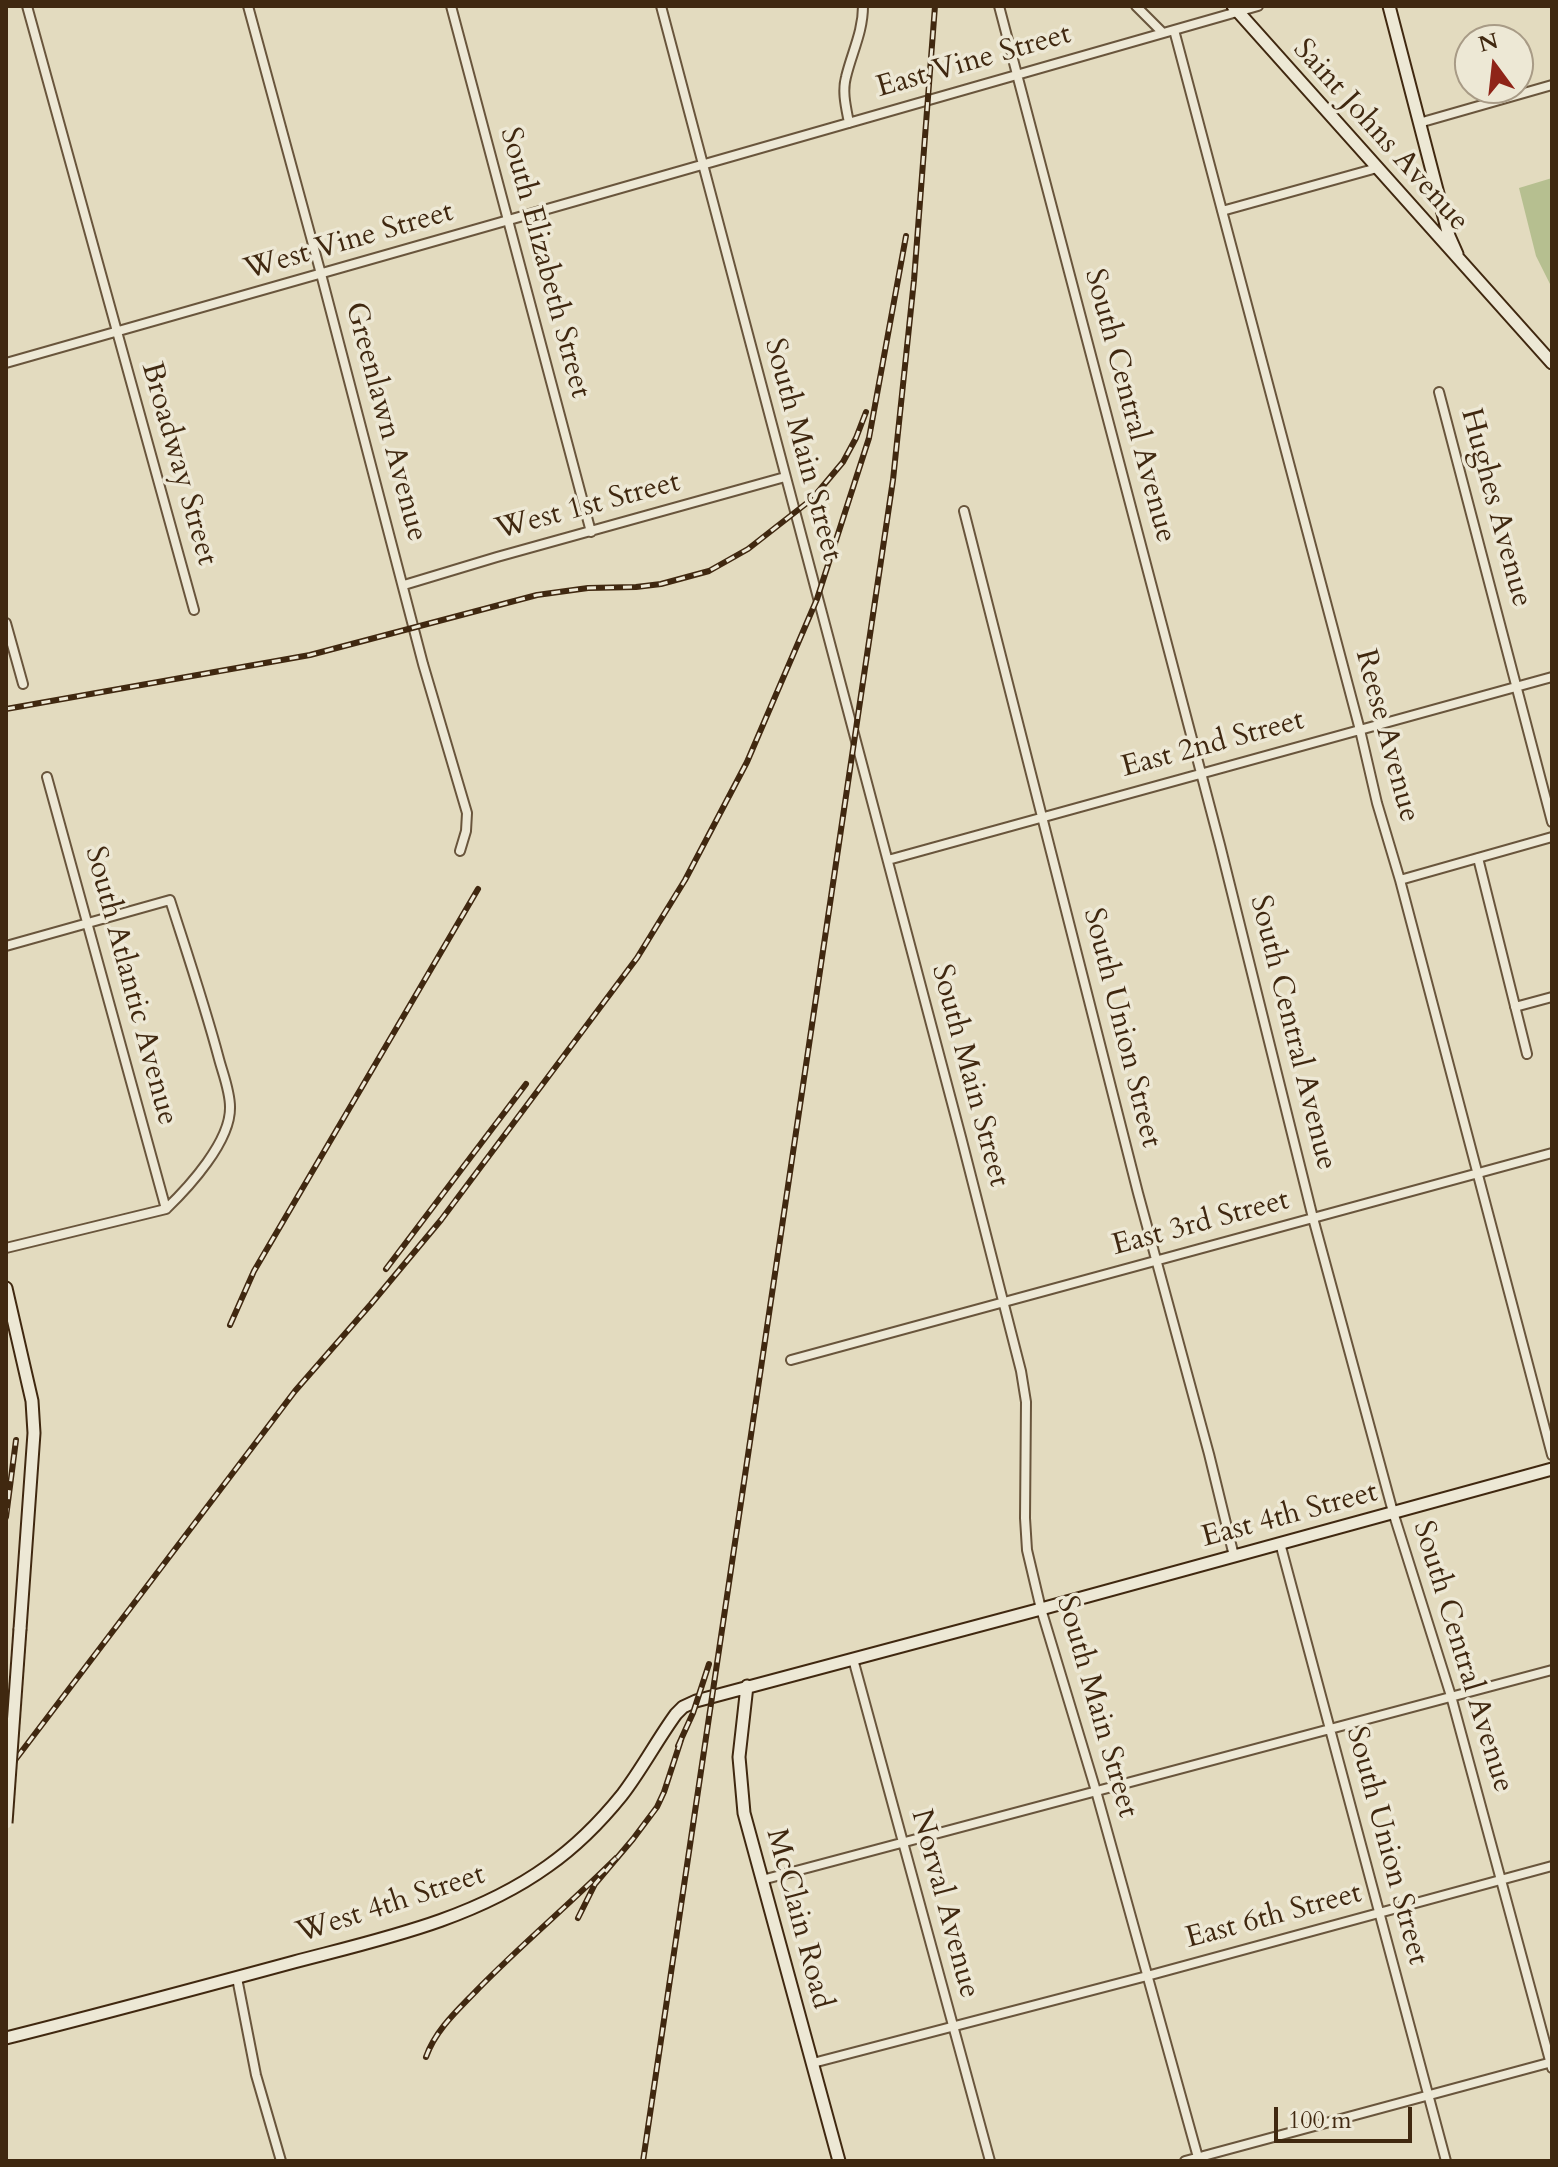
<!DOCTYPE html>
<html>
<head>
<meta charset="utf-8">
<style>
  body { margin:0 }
  #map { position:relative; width:1558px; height:2167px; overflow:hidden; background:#e3dbbf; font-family:Cardo,serif }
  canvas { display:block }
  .frame { position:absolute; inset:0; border:8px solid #402810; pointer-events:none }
  .north { position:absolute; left:1454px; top:24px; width:80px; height:80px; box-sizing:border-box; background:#ede8d5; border:2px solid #a89b86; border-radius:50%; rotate:345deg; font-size:22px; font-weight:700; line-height:32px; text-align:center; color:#402810 }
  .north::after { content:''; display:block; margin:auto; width:28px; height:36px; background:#8f2418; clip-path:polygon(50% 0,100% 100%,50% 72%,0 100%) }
  .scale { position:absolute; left:1274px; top:2107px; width:138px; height:36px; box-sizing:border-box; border:4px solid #402810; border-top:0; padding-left:10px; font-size:24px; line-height:28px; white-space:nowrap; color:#402810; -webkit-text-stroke:6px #ede8d5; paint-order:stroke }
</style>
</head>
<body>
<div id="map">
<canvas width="1558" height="2167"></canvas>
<div class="frame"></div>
<div class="north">N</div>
<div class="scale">100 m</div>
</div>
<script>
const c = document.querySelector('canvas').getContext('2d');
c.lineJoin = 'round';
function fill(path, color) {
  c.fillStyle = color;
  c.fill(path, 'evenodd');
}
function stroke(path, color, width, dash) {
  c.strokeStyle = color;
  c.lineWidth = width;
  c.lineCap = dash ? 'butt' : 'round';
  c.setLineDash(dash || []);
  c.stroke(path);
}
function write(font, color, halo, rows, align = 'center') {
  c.font = font + ' Cardo,serif';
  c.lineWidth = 7;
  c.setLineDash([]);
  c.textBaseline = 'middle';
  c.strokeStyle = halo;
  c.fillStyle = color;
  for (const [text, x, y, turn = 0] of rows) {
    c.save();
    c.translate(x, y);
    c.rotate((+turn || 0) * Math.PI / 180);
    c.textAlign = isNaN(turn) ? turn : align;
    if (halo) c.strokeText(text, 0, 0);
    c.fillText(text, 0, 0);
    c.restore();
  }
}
fill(new Path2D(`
  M1552,178V288L1536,256L1519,188Z`), '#b6bf90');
const street = new Path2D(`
  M27,6L194,610
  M248,6L321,274L423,664L467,813L466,831L460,851
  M451,6L591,532
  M661,6L961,1137L1021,1371L1026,1402L1025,1518L1027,1550L1041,1609L1096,1791L1199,2161
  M999,6L1220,845L1313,1218L1393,1512L1451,1696L1552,2068
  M1136,6L1163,33
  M1174,30L1360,730L1377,803L1400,880L1552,1455
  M849,123C846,107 842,92 846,77C852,52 863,32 863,6
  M1419,123L1552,85
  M1222,211L1377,168
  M6,363C424,245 840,125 1258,6
  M1439,392L1552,822
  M964,511L1138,1193L1209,1454L1234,1556
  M404,585L497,557L785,477
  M6,623L23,684
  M47,777L166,1209
  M1478,858L1527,1054
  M888,860L1552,677
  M1400,880L1552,837
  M6,946L170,900C187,953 205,1006 219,1059C223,1074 230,1091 230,1107C231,1141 189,1187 166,1209L6,1248
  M1515,1007L1552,997
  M791,1360L1552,1153
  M1280,1543L1446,2161
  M853,1659L990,2161
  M762,1880L1552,1670
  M237,1978L256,2075L281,2161
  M813,2063L1147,1976L1552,1866
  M1185,2161L1552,2062`);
const secondary = new Path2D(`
  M1233,6L1552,363
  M1389,6L1449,236L1457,254
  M6,1288L32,1401L34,1433L20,1629
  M747,1686L739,1757L744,1813L839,2161
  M6,2038C102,2014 198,1988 294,1962C381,1939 473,1920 548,1866C575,1847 601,1821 622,1795C642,1769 657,1740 676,1714L683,1707L696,1701L1041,1609L1552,1469`);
stroke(street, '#69553c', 12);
stroke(secondary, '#402810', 15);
stroke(street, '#ede8d5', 8);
stroke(secondary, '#ede8d5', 11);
const rail = new Path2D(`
  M6,709L310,655L537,595L588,588L636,587L661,584L709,571L748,549L812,499L843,462L856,438L866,412
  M386,1269L526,1084
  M230,1325L254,1271L478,889
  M6,1517L16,1440
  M678,1746L693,1713L709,1664
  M6,1772L295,1391L371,1304L441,1220L637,958L685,880L747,762L817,599L869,438L906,236
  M578,1918L595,1884L633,1839L657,1807L664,1792L682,1737
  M426,2057C436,2029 458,2010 478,1989C522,1944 571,1903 616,1858
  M643,2161L893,480L914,280L935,6`);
stroke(rail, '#402810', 6);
stroke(rail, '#ede8d5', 3, [9]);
const secondaryBridge = new Path2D(`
  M6,1823L20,1629`);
stroke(secondaryBridge, '#402810', 15, []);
stroke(secondaryBridge, '#ede8d5', 11);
write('30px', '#402810', '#ede8d5', [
  ["East Vine Street",974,62,-16],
  ["Saint Johns Avenue",1380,136,48],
  ["West Vine Street",349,242,-16],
  ["South Elizabeth Street",544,263,75],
  ["South Central Avenue",1129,406,75],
  ["Greenlawn Avenue",385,422,75],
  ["South Main Street",802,450,75],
  ["Broadway Street",178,464,74],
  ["West 1st Street",588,507,-15],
  ["Hughes Avenue",1495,508,75],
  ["Reese Avenue",1386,736,75],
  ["East 2nd Street",1213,745,-15],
  ["South Atlantic Avenue",130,986,75],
  ["South Union Street",1121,1028,76],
  ["South Central Avenue",1292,1033,76],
  ["South Main Street",969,1076,75],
  ["East 3rd Street",1201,1224,-15],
  ["East 4th Street",1290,1516,-15],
  ["South Central Avenue",1462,1657,73],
  ["South Main Street",1096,1707,74],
  ["South Union Street",1386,1846,75],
  ["Norval Avenue",944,1904,75],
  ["West 4th Street",391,1905,-18],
  ["East 6th Street",1274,1917,-15],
  ["McClain Road",798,1919,75]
]);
</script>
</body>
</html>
